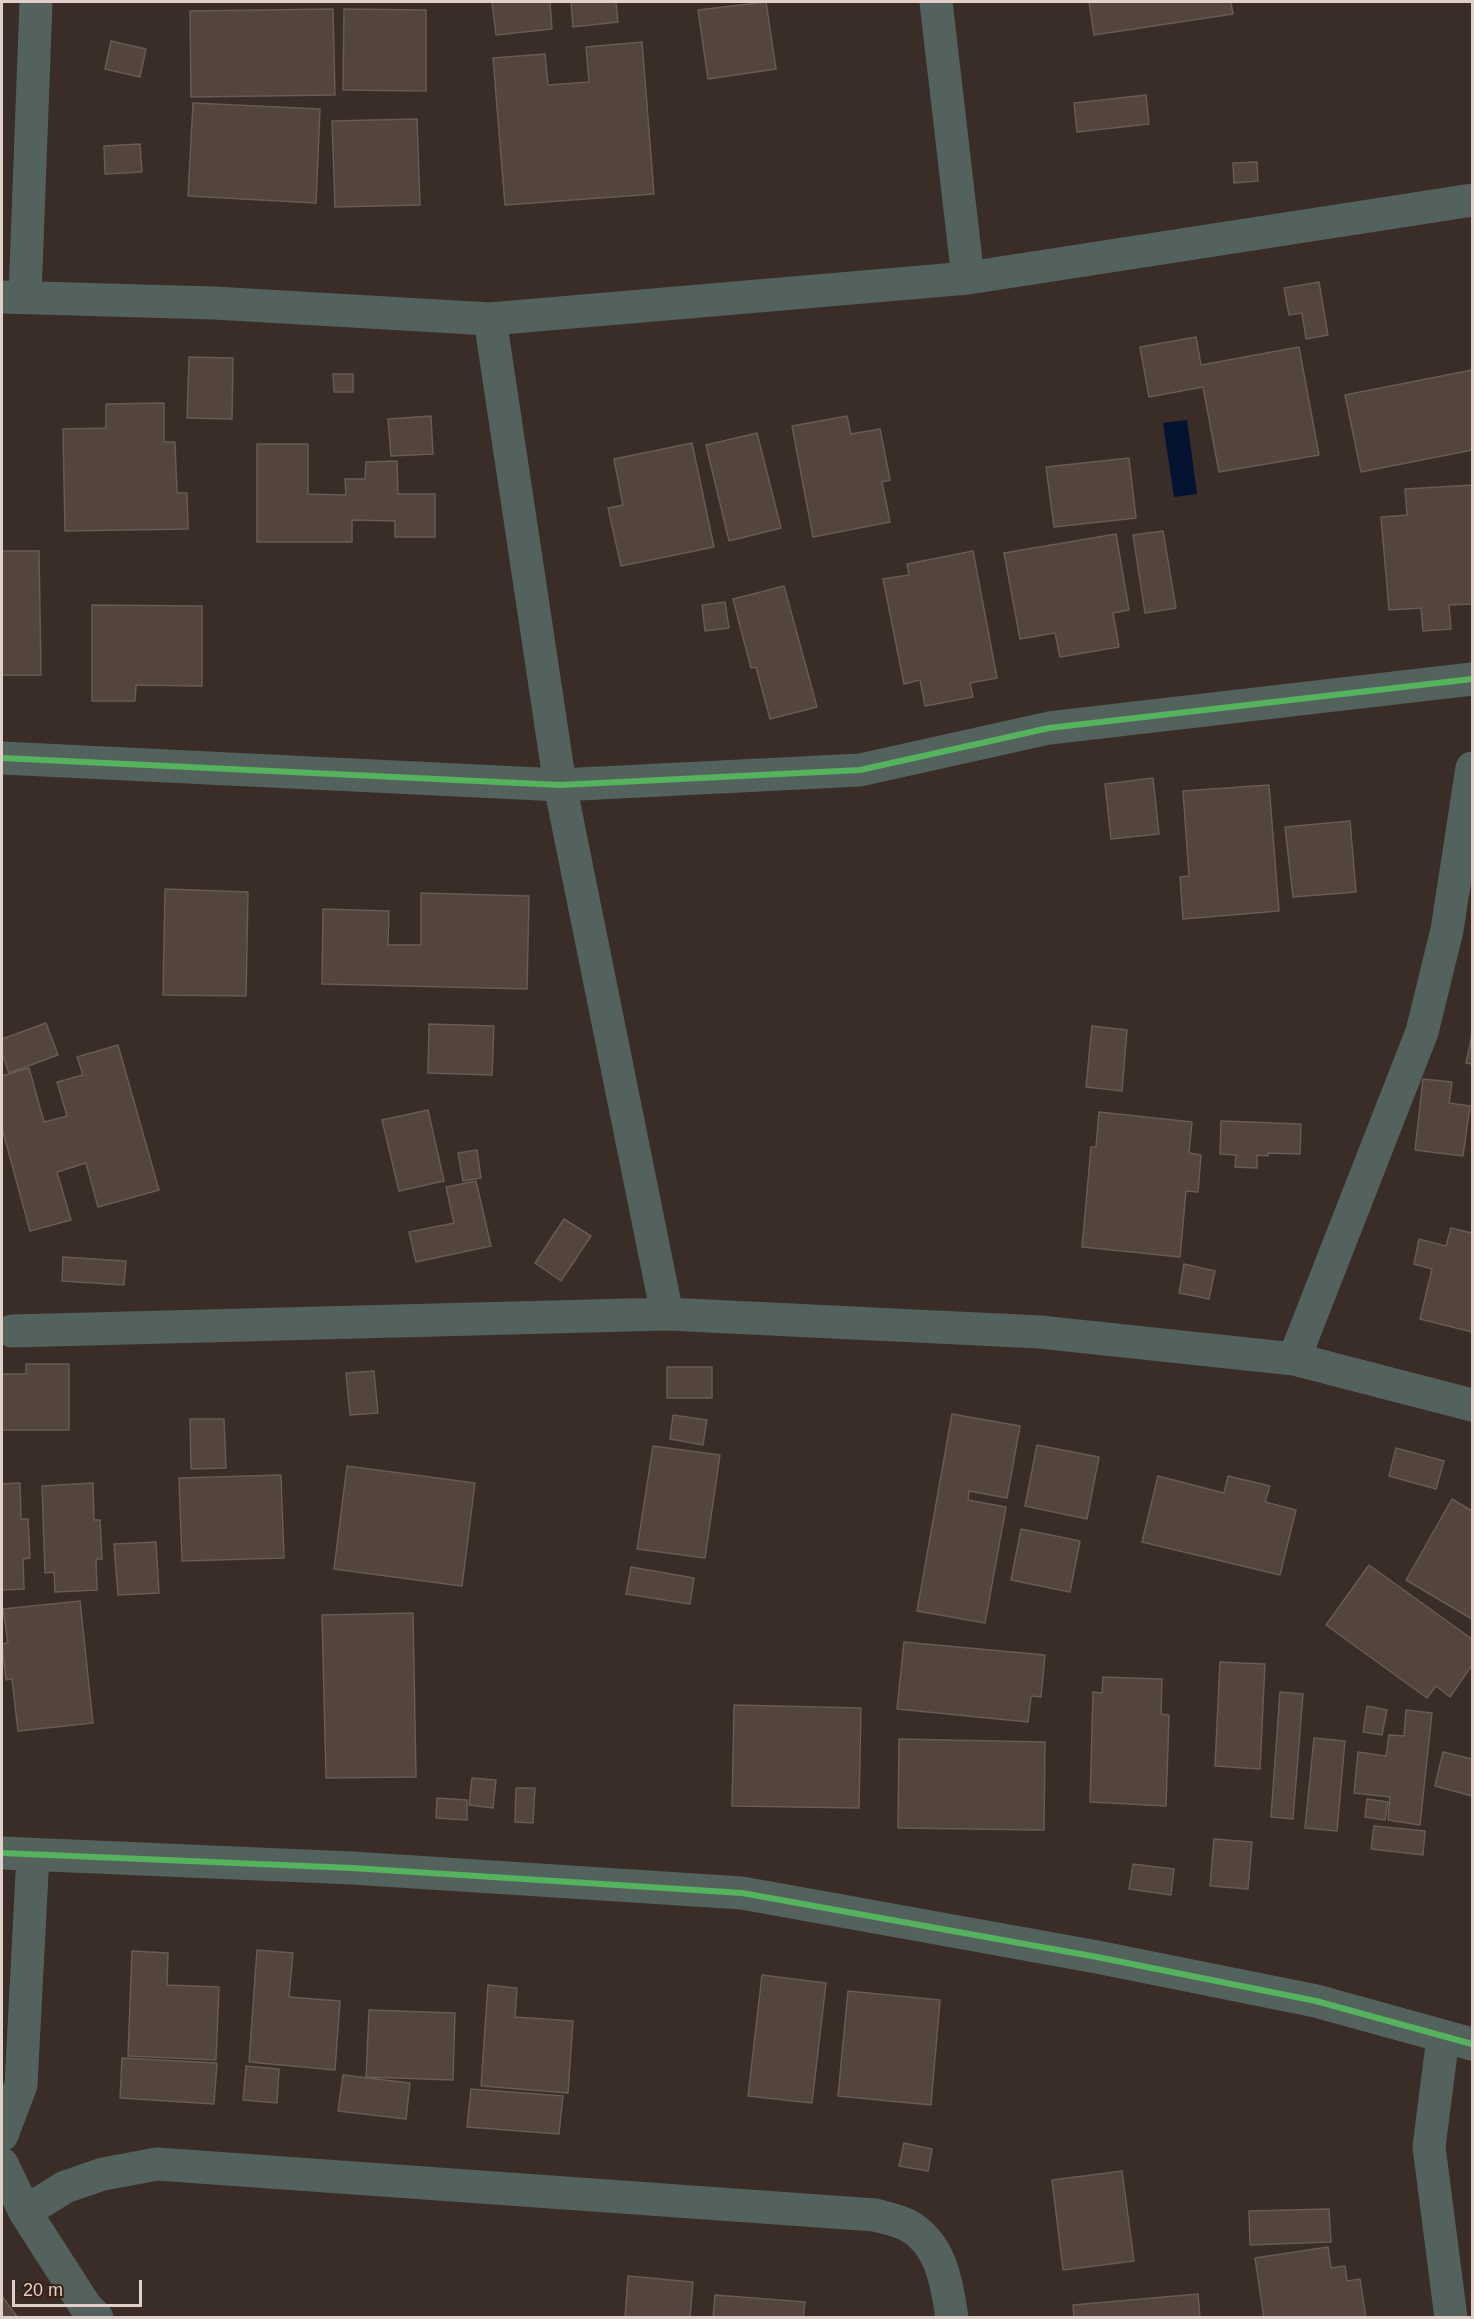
<!DOCTYPE html>
<html>
<head>
<meta charset="utf-8">
<style>
  body { margin:0 }
  #map { position:relative; width:1474px; height:2319px; overflow:hidden; background:#3a2c26; font-family:Helvetica,sans-serif }
  canvas { display:block }
  .frame { position:absolute; inset:0; border:3px solid #e1d0c9; pointer-events:none }
  .scale { position:absolute; left:12px; top:2280px; width:130px; height:27px; box-sizing:border-box; border:3px solid #e1d0c9; border-top:0; padding-left:8px; font-size:18px; line-height:21px; white-space:nowrap; color:#e1d0c9; -webkit-text-stroke:4px #371f15; paint-order:stroke }
</style>
</head>
<body>
<div id="map">
<canvas width="1474" height="2319"></canvas>
<div class="frame"></div>
<div class="scale">20 m</div>
</div>
<script>
const c = document.querySelector('canvas').getContext('2d');
c.lineJoin = 'round';
function fill(path, color) {
  c.fillStyle = color;
  c.fill(path, 'evenodd');
}
function stroke(path, color, width, dash) {
  c.strokeStyle = color;
  c.lineWidth = width;
  c.lineCap = dash ? 'butt' : 'round';
  c.setLineDash(dash || []);
  c.stroke(path);
}
fill(new Path2D(`
  M1187,420L1197,494L1174,497L1163,423Z`), '#051333');
const building = new Path2D(`
  M492,2H550L552,29L496,35Z
  M571,2H616L618,22L573,27Z
  M766,2L776,69L708,79L698,10Z
  M1089,2H1231L1233,14L1094,35Z
  M333,9L335,95L191,97L190,11Z
  M344,9L426,10V91L343,90Z
  M111,41L146,49L140,77L105,69Z
  M642,42L654,194L505,205L493,58L545,54L548,85L589,82L586,47Z
  M1146,95L1149,124L1077,132L1074,103Z
  M193,103L320,109L316,203L188,196Z
  M417,119L420,205L335,207L332,121Z
  M140,144L142,172L105,174L104,146Z
  M1257,162L1258,181L1234,183L1233,163Z
  M1319,282L1328,335L1306,339L1302,313L1289,315L1284,288Z
  M1196,337L1201,365L1299,347L1319,455L1219,472L1203,387L1149,397L1140,347Z
  M189,357L233,358L232,419L187,418Z
  M1472,370V450L1361,472L1345,395Z
  M333,374H353V392H334Z
  M164,403V442H175L177,493H187L188,529L65,531L63,429L106,428V404Z
  M431,416L433,454L391,456L388,419Z
  M847,416L851,434L880,429L890,480L882,482L890,522L813,537L792,426Z
  M757,433L781,528L729,541L706,445Z
  M692,443L714,547L621,566L608,508L623,505L614,459Z
  M257,444H308V494L346,495L345,479H365L366,462L397,461L398,494H435V537H395V521L352,520V542H257Z
  M1129,458L1136,518L1054,527L1046,467Z
  M1472,485V604L1449,605L1451,629L1423,631L1421,608L1389,610L1381,517L1407,515L1405,489Z
  M1163,531L1176,608L1145,613L1133,535Z
  M1116,534L1129,610L1113,613L1119,647L1060,657L1055,633L1020,639L1004,553Z
  M2,551H39L41,675H2Z
  M973,551L997,678L970,683L973,697L925,706L920,680L904,684L883,579L909,575L907,564Z
  M784,586L817,707L770,719L756,667L751,668L733,599Z
  M725,602L729,628L705,631L702,605Z
  M92,605L202,606V686L136,685L135,701H92Z
  M1153,778L1159,834L1111,839L1105,784Z
  M1269,785L1279,911L1183,919L1180,877L1189,876L1183,791Z
  M1350,821L1356,892L1293,897L1285,827Z
  M165,889L248,892L246,996L163,995Z
  M421,893L529,896L527,989L322,984L323,909L389,911L388,945H421Z
  M46,1023L58,1055L9,1073L2,1053V1039Z
  M429,1024L494,1026L492,1075L428,1073Z
  M1092,1026L1127,1030L1122,1091L1086,1087Z
  M1472,1035V1064L1466,1063Z
  M118,1045L159,1190L98,1207L86,1163L57,1172L71,1220L30,1231L2,1128V1076L29,1068L44,1122L67,1116L57,1082L83,1075L77,1057Z
  M1423,1079L1452,1082L1449,1103L1470,1106L1463,1156L1415,1150Z
  M428,1110L444,1181L399,1191L382,1120Z
  M1099,1112L1192,1122L1189,1153L1201,1155L1198,1192L1186,1191L1180,1257L1082,1247L1091,1147H1096Z
  M1221,1121L1301,1124L1300,1154L1268,1153V1156L1257,1155V1168L1235,1167L1236,1155L1220,1154Z
  M477,1150L481,1178L463,1181L458,1153Z
  M476,1181L491,1246L416,1262L409,1232L454,1223L446,1187Z
  M564,1219L591,1236L561,1281L535,1263Z
  M1451,1228L1472,1233V1332L1420,1319L1432,1269L1414,1264L1419,1239L1446,1246Z
  M63,1257L126,1261L124,1285L62,1281Z
  M1184,1264L1215,1271L1209,1299L1179,1293Z
  M26,1364H69V1430H2V1374H26Z
  M667,1367H712V1398H667Z
  M374,1371L378,1413L350,1415L346,1373Z
  M952,1414L1020,1426L1007,1498L969,1491L968,1500L1006,1507L985,1623L917,1611Z
  M673,1415L707,1420L703,1445L670,1439Z
  M190,1419H224L226,1468L191,1469Z
  M1037,1445L1099,1457L1087,1519L1025,1506Z
  M653,1446L720,1455L705,1558L637,1549Z
  M1396,1448L1444,1461L1436,1489L1389,1476Z
  M347,1466L475,1483L462,1586L334,1569Z
  M281,1475L284,1558L182,1561L179,1478Z
  M1158,1476L1224,1493L1228,1476L1270,1486L1265,1502L1296,1510L1280,1575L1142,1542Z
  M20,1483L21,1519H28L30,1558L23,1559L24,1589L2,1590V1484Z
  M93,1483L94,1520H100L102,1559H96L97,1590L55,1592L54,1572L45,1573L42,1486Z
  M1452,1499L1472,1511V1619L1406,1580Z
  M1021,1529L1080,1541L1070,1592L1011,1580Z
  M156,1542L159,1593L118,1595L114,1544Z
  M1369,1565L1472,1639V1665L1450,1697L1436,1686L1427,1698L1326,1625Z
  M631,1567L694,1578L690,1604L626,1594Z
  M80,1601L93,1723L18,1731L12,1679L6,1680L2,1644L8,1643L3,1609Z
  M413,1613L416,1777L326,1778L322,1615Z
  M904,1642L1045,1655L1041,1697L1031,1696L1028,1722L897,1709Z
  M1220,1662L1265,1664L1260,1769L1215,1766Z
  M1103,1677L1162,1679L1161,1714L1169,1715L1166,1806L1090,1802L1093,1692L1102,1693Z
  M1280,1692L1303,1694L1293,1819L1271,1817Z
  M734,1705L861,1708L859,1808L732,1806Z
  M1367,1706L1387,1710L1382,1735L1363,1732Z
  M1406,1710L1432,1713L1420,1825L1388,1820L1390,1797L1354,1793L1358,1752L1386,1756L1389,1735L1404,1736Z
  M1314,1738L1345,1741L1337,1831L1305,1828Z
  M899,1739L1045,1742L1044,1830L898,1828Z
  M1443,1752L1472,1759V1796L1435,1786Z
  M472,1778L496,1780L493,1808L469,1805Z
  M516,1788H535L533,1823L515,1822Z
  M437,1798L467,1800V1820L436,1818Z
  M1367,1799L1388,1802L1385,1820L1365,1817Z
  M1374,1826L1425,1831L1423,1855L1371,1849Z
  M1214,1839L1252,1842L1248,1889L1210,1886Z
  M1133,1864L1174,1869L1171,1895L1129,1889Z
  M257,1950L293,1953L289,1997L340,2001L335,2070L249,2062Z
  M132,1951L168,1953L167,1985L219,1987L216,2060L128,2056Z
  M762,1975L826,1983L812,2103L748,2096Z
  M488,1985L517,1988L515,2017L573,2021L568,2093L481,2086Z
  M848,1991L940,2000L931,2105L838,2096Z
  M369,2010L455,2013L453,2080L366,2077Z
  M122,2058L217,2063L214,2104L120,2098Z
  M246,2066L279,2069L277,2103L243,2100Z
  M343,2075L410,2083L406,2119L338,2111Z
  M471,2089L563,2096L559,2134L467,2127Z
  M904,2143L932,2149L928,2171L899,2166Z
  M1122,2171L1134,2261L1063,2270L1052,2180Z
  M1329,2209L1331,2242L1250,2245L1249,2211Z
  M1328,2247L1331,2268L1345,2266L1347,2281L1360,2279L1366,2318H1264L1255,2258Z
  M628,2276L693,2282L690,2318H625Z
  M1198,2294L1200,2318H1074L1073,2305Z
  M715,2295L805,2302L803,2318H713Z
  M2,2296L18,2318H2Z`);
fill(building, '#53453b');
stroke(building, '#665b55', 1.5);
stroke(new Path2D(`
  M936,2L968,278
  M25,296L36,2
  M2,297L214,303L490,319L968,278L1472,200
  M490,319L560,785L667,1314
  M2,758L560,785L860,770L1049,728L1472,679
  M12,1331L667,1314L1040,1332L1294,1359L1472,1405
  M1294,1359L1422,1032L1447,930L1472,768
  M2,1853L352,1868L742,1893L1097,1957L1316,2001L1472,2044
  M1443,2037L1429,2147L1451,2318
  M2,2135L21,2085L33,1855
  M2,2164L25,2212L86,2307L97,2318
  M25,2212L65,2187L103,2174L157,2164L875,2215C886,2218 897,2220 907,2225C941,2243 947,2283 952,2318`), '#54625e', 33);
stroke(new Path2D(`
  M2,758L560,785L860,770L1049,728L1472,679
  M2,1853L352,1868L742,1893L1097,1957L1316,2001L1472,2044`), '#56b35d', 6);
</script>
</body>
</html>
